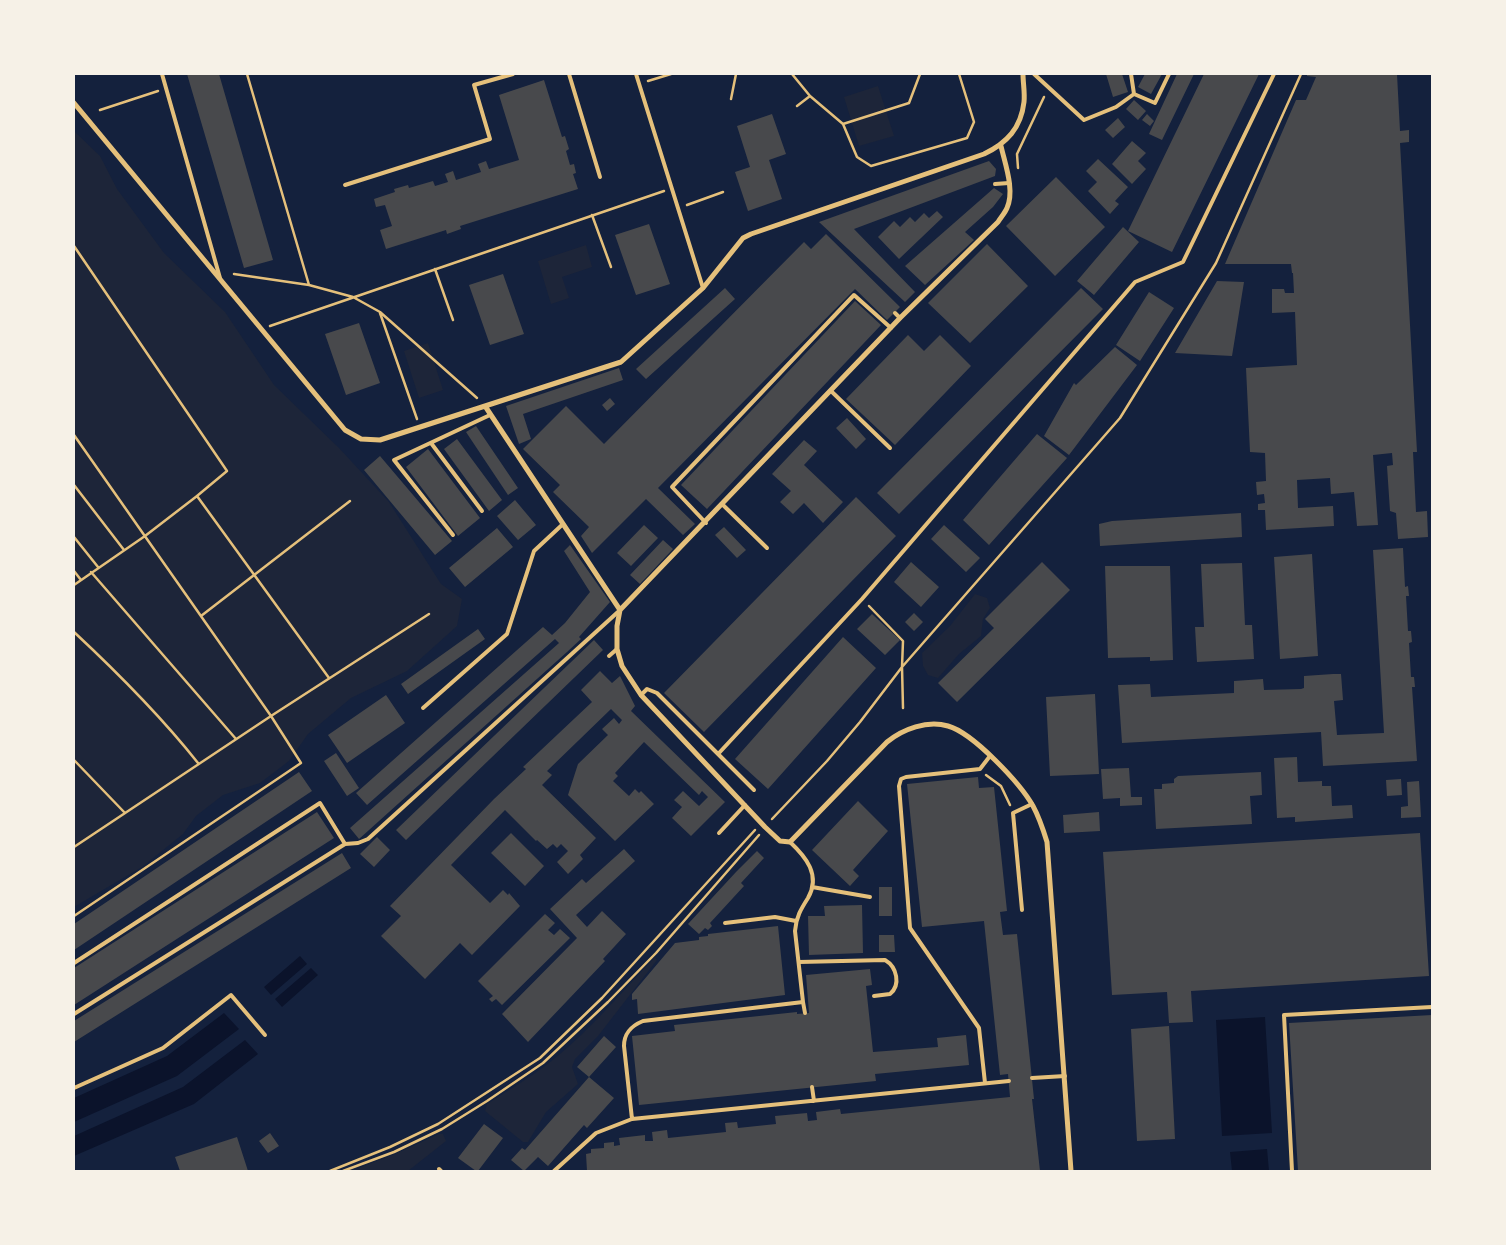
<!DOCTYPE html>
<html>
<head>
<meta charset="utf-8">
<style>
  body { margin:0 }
  #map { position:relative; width:1506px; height:1245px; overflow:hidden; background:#14213d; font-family:"DM Sans",sans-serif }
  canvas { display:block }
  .frame { position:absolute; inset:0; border:75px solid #f6f1e7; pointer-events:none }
</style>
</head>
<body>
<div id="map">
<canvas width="1506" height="1245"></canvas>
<div class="frame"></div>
</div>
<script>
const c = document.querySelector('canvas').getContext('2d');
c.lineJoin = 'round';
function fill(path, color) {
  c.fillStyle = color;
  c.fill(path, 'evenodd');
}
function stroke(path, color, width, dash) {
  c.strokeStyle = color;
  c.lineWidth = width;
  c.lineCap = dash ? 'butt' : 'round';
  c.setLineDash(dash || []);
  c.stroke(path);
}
fill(new Path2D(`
  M878,86L894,136L859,146L844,97Z
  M74,131L100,156L117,189L164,253L225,312L274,385L339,448L389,502L441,584L462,599L457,626L407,671L351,698L308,734L289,761L260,783L223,795L196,816L183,834L142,867L74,907Z
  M586,245L592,267L562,277L569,298L551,304L538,261Z
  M428,343L443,390L419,398L404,351Z
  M975,594L987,598L990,608L983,619L981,636L959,654L938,678L928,675L923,666L922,653L950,626Z
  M655,957L657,960L598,1036L575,1059L572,1067L578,1084L546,1112L528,1142H523L485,1111L487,1104C506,1092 526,1080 545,1066C585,1036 620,994 655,957Z
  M439,1134H443L446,1141L408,1171H351L395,1154Z`), '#1d2539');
fill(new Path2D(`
  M300,956L307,964L271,995L264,987Z
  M311,968L318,975L282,1007L275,999Z
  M224,1013L239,1029L177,1076L74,1122V1098L167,1056Z
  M1265,1017L1272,1133L1222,1136L1216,1020Z
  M245,1040L258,1054L194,1104L74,1156V1136L183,1087Z
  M1267,1149L1269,1171H1232L1230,1152Z`), '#0b132b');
fill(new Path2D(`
  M187,74H219L273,260L244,268Z
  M1106,74H1122L1128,92L1113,97Z
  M1145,74H1162L1151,94L1138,87Z
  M1177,74H1194L1162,140L1149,134Z
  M1204,74H1259L1172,252L1128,231Z
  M1307,74H1397L1400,131L1409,130V142L1400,143L1417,452H1413L1416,512L1427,511L1428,537L1398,539L1396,513L1390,511L1387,466L1393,465L1392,453L1373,455L1378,525L1357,526L1354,492L1331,494L1330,478L1297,480L1298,508L1333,506L1334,526L1266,530L1265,510H1258V504L1265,503L1264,494L1257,495L1256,482L1266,481L1265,453L1250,452L1246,368L1297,365L1295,312L1272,313V289H1284L1285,293H1294L1293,273H1292L1291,264H1225L1296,100H1306L1316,77L1307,76Z
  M544,80L562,137L565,136L569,149L566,151L570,165L574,164L576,173L573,174L578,189L460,226L461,229L447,234L446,230L386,249L380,230L392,226L385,205L376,207L374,199L395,192L394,189L408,185L409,188L433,181L435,186L448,182L445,174L453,171L456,180L481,172L478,164L486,161L489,169L519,160L499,95Z
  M1134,100L1146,111L1138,120L1126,109Z
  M772,114L786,154L769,160L782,199L748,211L735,172L750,167L737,126Z
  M1147,114L1154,121L1150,126L1142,120Z
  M1118,118L1125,127L1113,138L1105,130Z
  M1132,141L1146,153L1138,161L1146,169L1132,184L1112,164Z
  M1098,159L1128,187L1115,201L1119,204L1110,214L1088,191L1097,182L1086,171Z
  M989,161L996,169L995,176L854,229L915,292L905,302L819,222Z
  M1056,177L1105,227L1055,276L1006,226Z
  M994,188L1003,194L993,207L965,232L974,240L925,285L905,266Z
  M937,211L943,217L899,259L878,237L894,221L900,227L910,217L915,222L924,213L929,218Z
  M649,224L670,284L636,295L615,235Z
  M1123,227L1139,242L1094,295L1077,281Z
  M826,234L900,307L887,320L855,289L658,488L695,524L683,535L646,499L592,553L581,536L589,527L553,492L560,485L523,449L566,406L604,444L804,242L811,249Z
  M987,244L1028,286L970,343L928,303Z
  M503,274L524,334L490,345L469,285Z
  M1217,281L1244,282L1232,356L1175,353Z
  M725,288L735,299L646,379L636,369Z
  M1081,288L1103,309L899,514L877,493Z
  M1149,292L1174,308L1140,361L1116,345Z
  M855,301L881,325L707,509L681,485Z
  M359,323L380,383L346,395L325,334Z
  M908,335L924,351L940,335L971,366L895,445L846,399Z
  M1115,347L1137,365L1069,455L1044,436L1074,383L1076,385Z
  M619,368L623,380L523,414L531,439L519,444L506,406Z
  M610,398L615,404L607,411L602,405Z
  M847,418L866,439L856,449L836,428Z
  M476,426L518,488L508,495L466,432Z
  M1037,434L1067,458L989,545L963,520Z
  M457,439L502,500L489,511L444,449Z
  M804,440L817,451L804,465L843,502L823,523L804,503L793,514L780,502L791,491L772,474Z
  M428,449L480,518L458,536L406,467Z
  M380,456L452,541L435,555L364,470Z
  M856,497L896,536L704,732L664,693Z
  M515,500L536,525L518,540L497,516Z
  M1241,513L1242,537L1100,546L1099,524L1112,521Z
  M644,525L658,538L631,566L617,553Z
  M944,525L980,558L966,572L931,539Z
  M724,527L746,550L737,558L715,535Z
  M497,528L513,547L465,587L449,568Z
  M663,540L673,549L640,584L630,575Z
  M570,545L610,602L579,637L581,639L567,652L359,839L350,828L559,643L555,639L367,805L356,793L543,627L552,635L565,623L590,592L564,551Z
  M1403,548L1405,587L1408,586L1409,596H1406L1408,631H1411L1412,642L1409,643L1411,677H1414L1415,687H1412L1417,761L1323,766L1321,732L1122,743L1118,685L1150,684L1151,697L1234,693V681L1263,679L1264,690L1301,689L1304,688V676L1333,674H1341L1343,700L1334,701L1337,735L1384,733L1373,550Z
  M1312,554L1318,656L1280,659L1274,557Z
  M911,562L939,587L921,607L894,582Z
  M1042,562L1070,590L957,702L938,683L994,628L985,619Z
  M1242,563L1245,625H1252L1254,659L1197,662L1195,627H1204L1201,564Z
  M1105,566H1170L1173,660L1150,661V657L1108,658Z
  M914,613L923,622L914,631L905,622Z
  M872,614L900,640L885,655L857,629Z
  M478,629L485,639L408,694L401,684Z
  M843,637L876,668L768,789L735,759Z
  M594,640L603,650L406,840L396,830Z
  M600,671L612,683L620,676L635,706L631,711L725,802L691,836L672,818L682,807L674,800L683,791L699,806L708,797L702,791L699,795L644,742L615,773L618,776L613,781L629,796L635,789L639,793L641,791L654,804L615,841L568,795L578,764L608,735L602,729L614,718L619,724L622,720L611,709L547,771L552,775L542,785L596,838L580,855L583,859L568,874L557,862L568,851L561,844L557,848L553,844L547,849L537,840L536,841L505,810L451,865L490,903L503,890L508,895L509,893L520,906L472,955L460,943L425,979L381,936L401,916L390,906L494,799L526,769L523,767L592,702L581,690Z
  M1095,694L1099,774L1050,776L1046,697Z
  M386,695L405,723L347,763L328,735Z
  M336,753L359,788L347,796L324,761Z
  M1297,757L1298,782L1322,781V786H1331L1332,806L1352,805L1353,818L1295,822V817L1277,818L1274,758Z
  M1129,768L1131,797H1142V805L1120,806V798L1103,799L1101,769Z
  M299,772L312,791L74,950V924Z
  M1261,772L1262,795L1250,796L1252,824L1156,829L1154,789H1162V784L1174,783V779L1178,776Z
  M978,777L979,788L994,787L1007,911L1000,912L1003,935L1017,934L1034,1099H1032L1040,1171H587L586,1154L591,1153V1149L604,1148V1143L614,1142V1146L620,1145L619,1138L645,1135V1141H653L652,1132L667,1130L668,1138L726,1132L725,1123L737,1122L738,1128L776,1124L775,1116L807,1113L808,1121L817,1120L816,1112L840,1109L841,1114L1010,1097L1008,1074L1000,1075L984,921L922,927L907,784Z
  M1401,779L1402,795L1387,796L1386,780Z
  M1419,781L1421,817L1401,818V807L1408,806L1407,782Z
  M858,801L888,831L853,870L859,876L850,886L812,850Z
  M317,812L334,838L74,1005V968Z
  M1099,812L1100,831L1064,833L1063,815Z
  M511,833L544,866L525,886L491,853Z
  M1420,833L1429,976L1191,991L1193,1022L1169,1023L1167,992L1112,995L1103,852Z
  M377,837L390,850L374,867L360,854Z
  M624,849L635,861L576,915L587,927L602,911L626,934L603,959L605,961L528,1042L502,1014L577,938L550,909L582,879L586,883Z
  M757,851L764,858L741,883L744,886L710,923L712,926L708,930L705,928L699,934L688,924L736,872Z
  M342,853L351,868L74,1042V1021Z
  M879,887H892V916H879Z
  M862,905L863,953L809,955L808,916H825L824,906Z
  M545,914L555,923L548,930L554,935L560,929L570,938L502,1005L496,999L492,1002L489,999L493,996L478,981Z
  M778,926L785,995L638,1014L637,999L632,1000V994L675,943L699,940V937L708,936V934Z
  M879,935H894L895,952H879Z
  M870,969L872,985L866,986L873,1052L938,1047L937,1038L966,1035L969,1065L875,1074L876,1081L639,1105L632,1036L675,1031L674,1025L797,1012V1014L809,1013L806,975Z
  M1432,1015V1171H1298L1289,1023Z
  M1169,1026L1175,1139L1137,1141L1131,1029Z
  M604,1036L616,1047L589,1077L614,1098L587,1128L584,1125L548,1166L538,1157L524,1171L511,1160L522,1148L525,1150L589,1077L577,1067Z
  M484,1124L503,1138L478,1171H476L458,1158Z
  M270,1133L279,1146L268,1153L259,1141Z
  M237,1137L248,1171H180L175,1157Z`), '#48494c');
stroke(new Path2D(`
  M247,74L309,285L353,297L380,312L477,398
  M792,74L810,96L843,124L909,103L920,74
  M648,81L671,74
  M731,99L736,74
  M797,106L810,96
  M100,110L158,91
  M843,124L857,157L871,166L967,138L974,122L959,74
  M1018,168L1017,154L1044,97
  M687,205L723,192
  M592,215L611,267
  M74,246L227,471L197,496L329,678
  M435,269L453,320
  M234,274L309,285
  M380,313L417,419
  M270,326L664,191
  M74,435L271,716L301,763L74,916
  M74,485L124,550
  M74,537L98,567
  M74,571L81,580
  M91,572L236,739
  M74,585L145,536L197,496
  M869,606L903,641L902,667L903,708
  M201,616L350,501
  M74,632C119,674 160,715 198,763
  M74,760L125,813
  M986,775L1001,786L1010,805
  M772,819L827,761L860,722L902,667L1120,418L1216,263L1301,74
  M74,847L271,716L429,614
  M330,1171L390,1147L438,1124L540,1058L602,998L755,830
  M343,1171L394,1152L442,1129L487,1101L543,1063L608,1002L656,953L759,835`), '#e5c07b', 2.5);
stroke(new Path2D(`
  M162,74L220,278
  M569,74L600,177
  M636,74L703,288
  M1034,74L1084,120L1116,107L1134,94L1131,74
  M1134,94L1155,103L1169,74
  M995,184L1009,183
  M345,185L490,139L474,85L513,74
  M895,313L900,318
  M831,391L890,448
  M431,443L482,511
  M723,505L767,548
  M706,523L672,487L854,295L891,328
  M453,535L394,460L490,415
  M609,656L617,649
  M641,695L647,689L657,693L754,790
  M423,708L507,634L534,551L563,524
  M719,753L862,599L1135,282L1183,262L1274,74
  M719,833L745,805
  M812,887L870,897
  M1022,910L1013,813L1032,804
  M725,923L775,917L796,921
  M799,962L885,960C897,967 901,985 890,994L874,996
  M74,963L320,803L345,844
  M803,1002L805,1013
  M74,1014L345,844L358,843L368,839L619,611
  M1032,1078L1065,1076
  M985,1083L979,1028L910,928L899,786L901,779L906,777L980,769L990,756
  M812,1087L814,1101
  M74,1088L163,1048L231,995L265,1035
  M632,1119L624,1046C624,1033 631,1026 643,1021L803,1002L795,931C796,917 801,909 808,898C821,875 806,857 790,842
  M439,1169L441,1171
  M554,1171L596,1133L632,1119L1009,1081
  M1292,1171L1284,1015L1432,1007`), '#e5c07b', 4);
stroke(new Path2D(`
  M74,103L345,430L361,439L380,440L621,362L703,288L743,238L751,234L984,154C1007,143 1021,128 1024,102C1025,93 1023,83 1023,74
  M485,406L620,610L617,626V649L622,666L641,695L765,827L780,841L790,842L887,742C903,729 927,720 948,726C973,733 1020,783 1033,806C1039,817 1043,829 1047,842L1071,1171
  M620,610L900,318L998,222C1001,217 1005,213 1007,208C1015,190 1005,164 1001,146`), '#e5c07b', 5);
</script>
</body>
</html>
